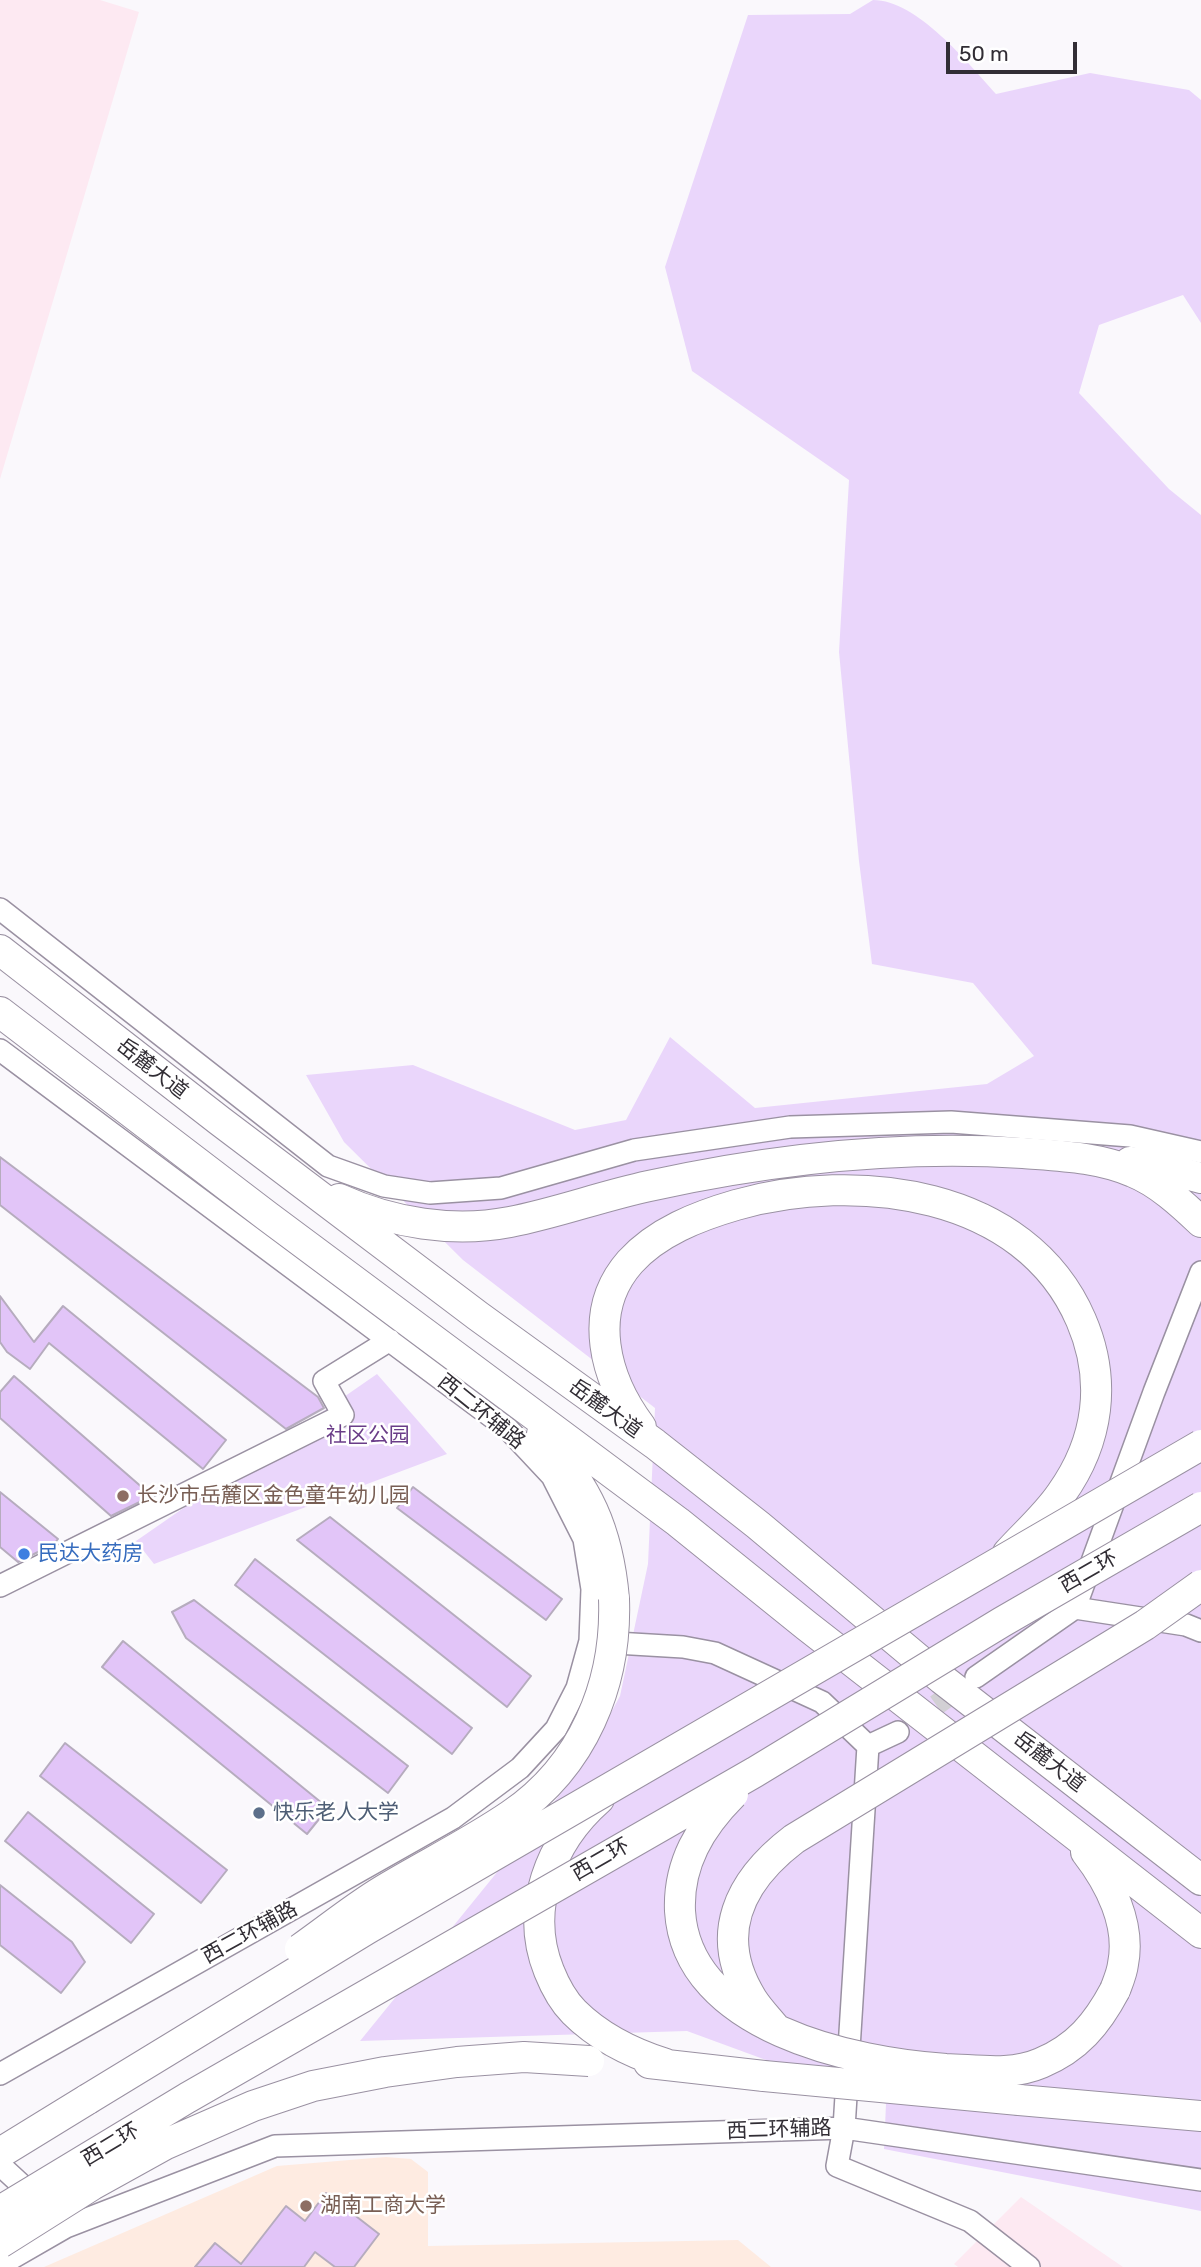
<!DOCTYPE html>
<html>
<head>
<meta charset="utf-8">
<style>
  body { margin:0 }
  #map { position:relative; width:1201px; height:2267px; overflow:hidden; background:#faf8fc; font-family:Rubik,sans-serif }
  canvas { display:block }
  .scale { position:absolute; left:946px; top:42px; width:131px; height:32px; box-sizing:border-box; border:4px solid #322e35; border-top:0; padding-left:9px; font-size:21px; line-height:24px; white-space:nowrap; color:#322e35; -webkit-text-stroke:5px #fff; paint-order:stroke }
</style>
</head>
<body>
<div id="map">
<canvas width="1201" height="2267"></canvas>
<div class="scale">50 m</div>
</div>
<script>
const c = document.querySelector('canvas').getContext('2d');
c.lineJoin = 'round';
function fill(path, color) {
  c.fillStyle = color;
  c.fill(path, 'evenodd');
}
function stroke(path, color, width, dash) {
  c.strokeStyle = color;
  c.lineWidth = width;
  c.lineCap = dash ? 'butt' : 'round';
  c.setLineDash(dash || []);
  c.stroke(path);
}
function write(font, color, halo, rows, align = 'center') {
  c.font = font + ' Rubik,"Noto Sans SC",sans-serif';
  c.lineWidth = 5;
  c.setLineDash([]);
  c.textBaseline = 'middle';
  c.strokeStyle = halo;
  c.fillStyle = color;
  for (const [text, x, y, turn = 0] of rows) {
    c.save();
    c.translate(x, y);
    c.rotate((+turn || 0) * Math.PI / 180);
    c.textAlign = isNaN(turn) ? turn : align;
    if (halo) c.strokeText(text, 0, 0);
    c.fillText(text, 0, 0);
    c.restore();
  }
}
fill(new Path2D(`
  M0,0H100L139,12L0,479Z
  M1021,2197L1123,2267H958L954,2264Z`), '#fde9f2');
fill(new Path2D(`
  M386,2157L411,2159L428,2172V2246L738,2240L771,2267H44L277,2166Z`), '#feebe1');
fill(new Path2D(`
  M873,0C917,0 968,63 996,94L1090,73L1189,90L1201,100V323L1183,295L1099,325L1079,393L1169,489L1201,515V2211L884,2149L886,2104L687,2031L360,2041L580,1770L620,1696L648,1564L655,1408L463,1260L344,1142L306,1075L413,1065L575,1130L626,1120L670,1037L755,1108L987,1084L1034,1056L973,983L872,964L859,861L839,652L849,480L692,371L665,267L748,15L850,14Z
  M377,1374L447,1454L154,1564L136,1541Z`), '#ead6fb');
const building = new Path2D(`
  M0,1157L318,1397L324,1408L286,1429L0,1205Z
  M0,1296L34,1342L63,1306L226,1440L203,1469L49,1343L30,1369L7,1352L0,1342Z
  M14,1376L152,1496L111,1516L0,1418V1392Z
  M413,1487L562,1599L546,1620L397,1508Z
  M0,1492L58,1539L54,1544L18,1562L0,1547Z
  M330,1517L531,1676L507,1707L297,1540Z
  M255,1559L472,1728L452,1754L235,1585Z
  M194,1600L408,1766L388,1793L186,1638L172,1612Z
  M123,1641L328,1808L307,1834L102,1667Z
  M65,1743L227,1870L201,1903L40,1776Z
  M28,1812L154,1914L131,1943L5,1841Z
  M0,1885L72,1942L85,1962L61,1993L0,1945Z
  M326,2193L379,2234L354,2267H335L315,2252L304,2267H195L215,2243L241,2264L286,2206L305,2221Z`);
fill(building, '#e2c5f8');
stroke(building, '#b6acbe', 2);
stroke(new Path2D(`
  M911,1723L967,1683`), '#d2d0d4', 21, [21, 10]);
const minor = new Path2D(`
  M0,909L328,1166L384,1186L430,1193L501,1188L634,1150L790,1127L951,1122L1130,1136L1201,1152
  M0,1050L508,1429L552,1476L584,1539L592,1589L590,1641L577,1688L556,1729L520,1768L453,1818L0,2074
  M0,1586L343,1415L324,1381L390,1340
  M1075,1608L1186,1625L1201,1631
  M599,1642L683,1647L715,1653L822,1702L868,1746L844,2128L837,2166L970,2221L1029,2267
  M976,1677L1075,1608L1154,1392L1201,1272
  M868,1746L898,1732
  M0,2165L39,2201
  M0,2265L66,2227L275,2146L844,2128L1201,2180`);
const highway = new Path2D(`
  M0,950L220,1121L478,1316L655,1444L758,1525L942,1679L1201,1880
  M0,1012L267,1216L678,1522L807,1626L1201,1933
  M1130,1162L1149,1164L1201,1178
  M339,1199C392,1223 453,1233 510,1222C557,1213 602,1196 649,1186C772,1159 898,1145 1023,1153C1061,1156 1098,1157 1133,1172C1158,1182 1181,1203 1201,1222
  M641,1427C605,1379 586,1312 630,1262C657,1232 698,1216 736,1205C856,1171 1025,1190 1081,1320C1107,1380 1099,1441 1061,1494C1046,1516 1025,1534 1008,1553
  M542,1434C587,1488 608,1528 614,1599
  M599,1799C550,1842 524,1909 549,1971C555,1986 563,2001 574,2012C600,2038 631,2053 666,2064
  M1086,1852C1110,1883 1131,1924 1123,1964C1122,1973 1118,1982 1115,1990
  M649,2063L764,2076
  M1019,2100L1201,2116
  M0,2153L88,2099`);
stroke(minor, '#9a91a2', 24);
stroke(highway, '#9a91a2', 32);
stroke(minor, '#fff', 21);
stroke(highway, '#fff', 30);
const highwayBridge = new Path2D(`
  M733,1794C700,1827 678,1864 680,1911C687,2028 854,2063 946,2069C979,2070 1011,2076 1041,2063C1077,2048 1097,2024 1115,1990
  M300,1949C327,1930 354,1908 382,1891C425,1865 470,1843 511,1815C583,1766 617,1684 614,1599
  M776,2029C768,2019 759,2010 752,1999C712,1935 739,1881 794,1839L1145,1625L1201,1585
  M764,2076L1019,2100
  M88,2099L367,1929L1201,1445
  M0,2211L187,2098L755,1772L1002,1622L1201,1507
  M0,2243L92,2185L166,2144L253,2106L313,2086L385,2072L457,2062L524,2057L589,2061`);
stroke(highwayBridge, '#9a91a2', 32, []);
stroke(highwayBridge, '#fff', 30);
for (const [x, y, r, color] of [
  [123,1496,7,"#8d6e63"],
  [24,1554,7,"#3f7fe0"],
  [259,1813,7,"#5c6f8a"],
  [306,2206,7,"#8d6e63"]
]) {
  const dot = new Path2D();
  dot.arc(x, y, r, 0, 2 * Math.PI);
  c.fillStyle = color;
  c.fill(dot);
  stroke(dot, '#fff', 2.5);
}
write('21px', '#322e35', '#fff', [
  ["岳麓大道",152,1069,38],
  ["岳麓大道",605,1409,36],
  ["西二环辅路",481,1412,39],
  ["西二环",1089,1572,-30],
  ["岳麓大道",1049,1762,38],
  ["西二环",601,1860,-30],
  ["西二环辅路",250,1933,-29],
  ["西二环辅路",779,2130,-2],
  ["西二环",111,2145,-31]
]);
write('21px', '#6a3d88', '#fff', [
  ["社区公园",368,1436]
]);
write('21px', '#785e54', '#fff', [
  ["长沙市岳麓区金色童年幼儿园",137,1496],
  ["湖南工商大学",320,2206]
], 'left');
write('21px', '#366cbe', '#fff', [
  ["民达大药房",38,1554]
], 'left');
write('21px', '#4e5e75', '#fff', [
  ["快乐老人大学",273,1813]
], 'left');
</script>
</body>
</html>
